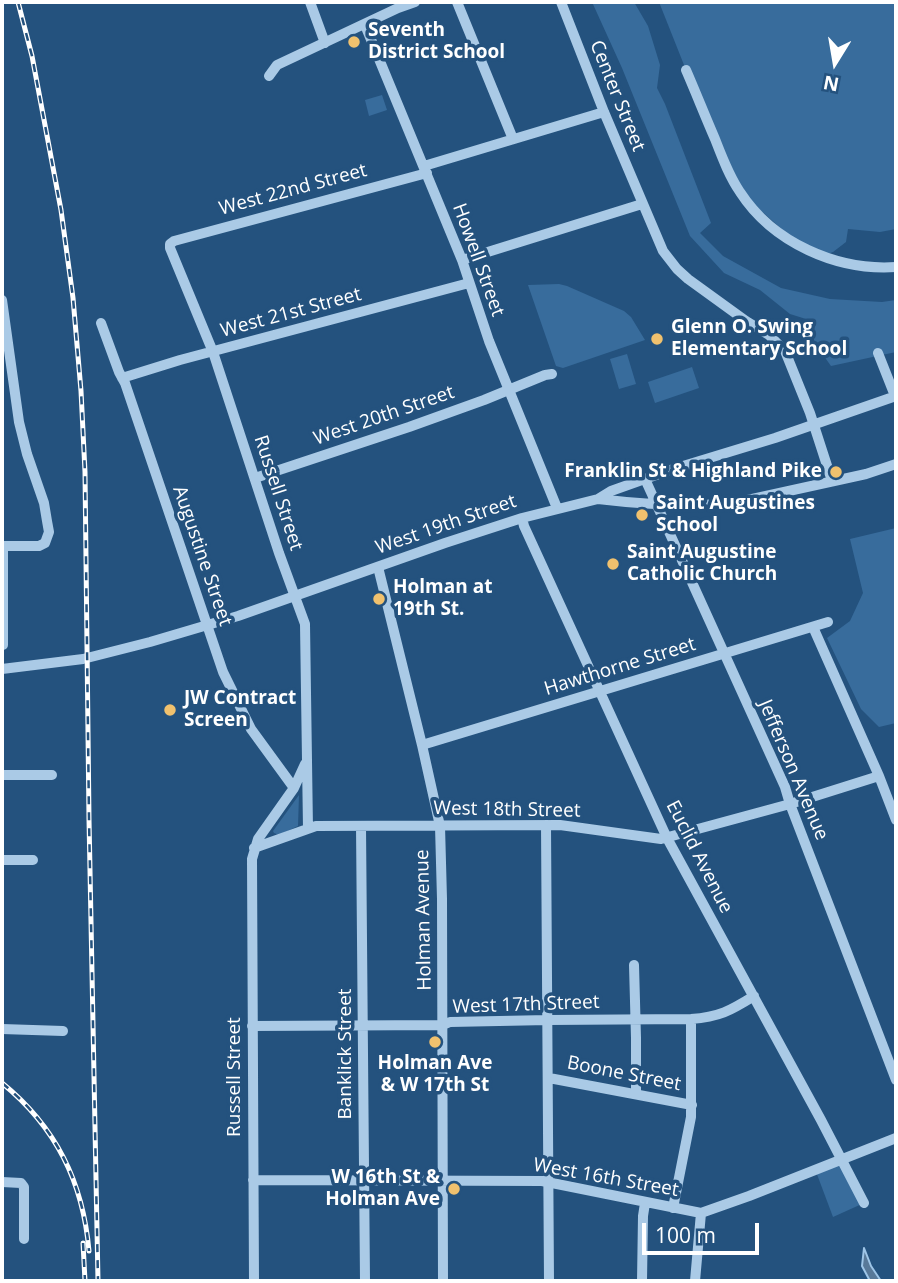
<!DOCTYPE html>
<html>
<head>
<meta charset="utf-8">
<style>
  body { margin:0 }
  #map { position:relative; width:898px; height:1283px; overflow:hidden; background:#24527e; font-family:"Open Sans",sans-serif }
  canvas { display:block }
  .frame { position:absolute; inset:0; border:4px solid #fff; pointer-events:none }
  .north { position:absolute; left:800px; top:28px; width:70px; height:70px; -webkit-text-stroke:5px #24527e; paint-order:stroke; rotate:191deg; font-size:19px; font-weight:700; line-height:28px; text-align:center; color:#fff }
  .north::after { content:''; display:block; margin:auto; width:24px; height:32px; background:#fff; clip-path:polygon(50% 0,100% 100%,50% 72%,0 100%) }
  .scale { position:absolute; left:642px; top:1223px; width:117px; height:32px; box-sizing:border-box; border:4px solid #fff; border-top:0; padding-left:9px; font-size:21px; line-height:24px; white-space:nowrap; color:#fff; -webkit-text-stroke:5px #24527e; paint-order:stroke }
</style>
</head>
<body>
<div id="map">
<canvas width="898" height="1283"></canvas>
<div class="frame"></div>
<div class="north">N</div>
<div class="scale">100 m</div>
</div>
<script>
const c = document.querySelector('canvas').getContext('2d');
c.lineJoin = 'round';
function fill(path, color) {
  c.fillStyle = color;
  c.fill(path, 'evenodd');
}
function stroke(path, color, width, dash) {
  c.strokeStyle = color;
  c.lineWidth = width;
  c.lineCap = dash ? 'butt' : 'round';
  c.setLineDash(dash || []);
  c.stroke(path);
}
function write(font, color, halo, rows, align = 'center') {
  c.font = font + ' "Open Sans",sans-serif';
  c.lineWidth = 7;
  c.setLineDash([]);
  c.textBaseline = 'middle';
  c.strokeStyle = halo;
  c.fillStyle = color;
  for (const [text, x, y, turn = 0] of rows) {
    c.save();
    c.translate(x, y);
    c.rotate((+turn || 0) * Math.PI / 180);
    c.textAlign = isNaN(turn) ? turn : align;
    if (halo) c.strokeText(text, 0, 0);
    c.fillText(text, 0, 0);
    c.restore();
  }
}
fill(new Path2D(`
  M592,2H634L648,26L660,65L657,88L665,104L711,223L700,233L723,256L781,288L830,299L882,302L896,300V352L831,366L816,345L806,319L790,314L760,290L724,273L690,236L622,68Z
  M659,2H896V229L880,232L848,229L846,242L833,252L822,256L803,248L740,192L686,70Z
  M382,95L387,110L369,116L365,100Z
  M559,284L567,286L624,311L631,317L645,340L563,368L556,366L528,285Z
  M627,354L636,384L619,389L610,359Z
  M692,367L699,388L655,403L648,382Z
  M896,528V723L879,727L861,709L827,638L850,621L863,593L850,539Z
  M299,795L298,826L279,835L274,833L273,831Z
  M841,1159L864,1203L833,1217L815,1169Z`), '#386c9c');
const water = new Path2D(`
  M864,1248L871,1266L881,1281H870L862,1266Z`);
fill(water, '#587999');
stroke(water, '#9ec5e7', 2);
stroke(new Path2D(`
  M310,2L325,43
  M457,2L513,139
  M561,2L604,112L663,251L677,269L688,279L746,321L769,335L785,351L810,413L832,481
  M365,25L462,260L489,341L557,508
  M686,70C696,93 705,116 715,139C722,157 729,176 740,192C773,243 837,271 896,267
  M269,76L277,65L398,8L415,2
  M424,166L604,112
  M462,260L642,204
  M2,300L19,422L27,454L44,503L47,521L49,532L45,543L39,546H2
  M101,323L119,372L125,383L223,672L251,729L294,788
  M878,353L895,396
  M122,378L180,360L469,283
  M255,478L409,427L484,400L545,375L552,374
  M645,479L785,787L790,804L896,1080
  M598,499C640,504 693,507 734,503L866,474L896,464
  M522,518L524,526L667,838L821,1120L864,1203
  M3,546V645
  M378,567L422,745L440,826L442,899L443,1281
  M813,627L879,776L896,820
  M2,669L83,659L150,642L238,616L445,543L522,518L598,499L611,491L670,470L775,438L896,396
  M422,745L828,622
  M2,775H52
  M546,825L549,1281
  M361,826L365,1281
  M308,829L305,624L279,553L213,352L170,248V244L174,241L427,173
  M254,848L316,826L560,825L661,839L790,804L879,776
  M2,860H33
  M634,965L636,1038V1094
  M252,1026L443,1025L450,1022L548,1020L691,1019C719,1017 730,1011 754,996
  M2,1029L63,1031
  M549,1078L692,1105
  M253,1180L542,1181L701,1213L749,1196L896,1138
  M2,1182L21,1183L24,1187V1239
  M673,1208L691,1117V1019
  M254,1281L252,859L258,839L294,788L305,764
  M642,1281L643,1216L645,1203
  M695,1281L701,1213`), '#aacae6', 10);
const rail = new Path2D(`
  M18,2L32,56L61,210L73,298L81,391L85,472L89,819L98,1281
  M2,1083C56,1127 83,1182 89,1251
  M83,1243L85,1281`);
stroke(rail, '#fff', 5);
stroke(rail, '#24527e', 2.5, [8]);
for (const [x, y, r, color] of [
  [354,42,7,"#f0c16e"],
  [657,339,7,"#f0c16e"],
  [836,472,7,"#f0c16e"],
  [642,515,7,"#f0c16e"],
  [613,564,7,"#f0c16e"],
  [379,599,7,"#f0c16e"],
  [170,710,7,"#f0c16e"],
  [435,1042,7,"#f0c16e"],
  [454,1189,7,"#f0c16e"]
]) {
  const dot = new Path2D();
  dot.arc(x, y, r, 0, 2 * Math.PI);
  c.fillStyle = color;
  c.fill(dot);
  stroke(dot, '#24527e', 2.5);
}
write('bold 19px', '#fff', '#24527e', [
  ["Seventh",368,31],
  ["District School",368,53],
  ["Glenn O. Swing",671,328],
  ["Elementary School",671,350],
  ["Franklin St & Highland Pike",822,472,"right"],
  ["Saint Augustines",656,504],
  ["School",656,526],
  ["Saint Augustine",627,553],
  ["Catholic Church",627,575],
  ["Holman at",393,588],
  ["19th St.",393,610],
  ["JW Contract",184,699],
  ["Screen",184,721],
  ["Holman Ave",435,1064,"center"],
  ["& W 17th St",435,1086,"center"],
  ["W 16th St &",440,1178,"right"],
  ["Holman Ave",440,1200,"right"]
], 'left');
write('19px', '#fff', '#24527e', [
  ["Center Street",617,96,68],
  ["West 22nd Street",293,190,-15],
  ["Howell Street",478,260,70],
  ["West 21st Street",291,313,-15],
  ["West 20th Street",384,416,-19],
  ["Russell Street",278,493,72],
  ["West 19th Street",446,525,-19],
  ["Augustine Street",202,556,71],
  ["Hawthorne Street",620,667,-17],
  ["Jefferson Avenue",793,770,67],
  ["West 18th Street",507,810,1],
  ["Euclid Avenue",699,857,63],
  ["Holman Avenue",424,920,-91],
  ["West 17th Street",526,1005,-2],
  ["Banklick Street",346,1054,-90],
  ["Boone Street",624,1074,11],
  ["Russell Street",235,1077,-90],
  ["West 16th Street",606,1178,10]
]);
</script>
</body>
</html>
